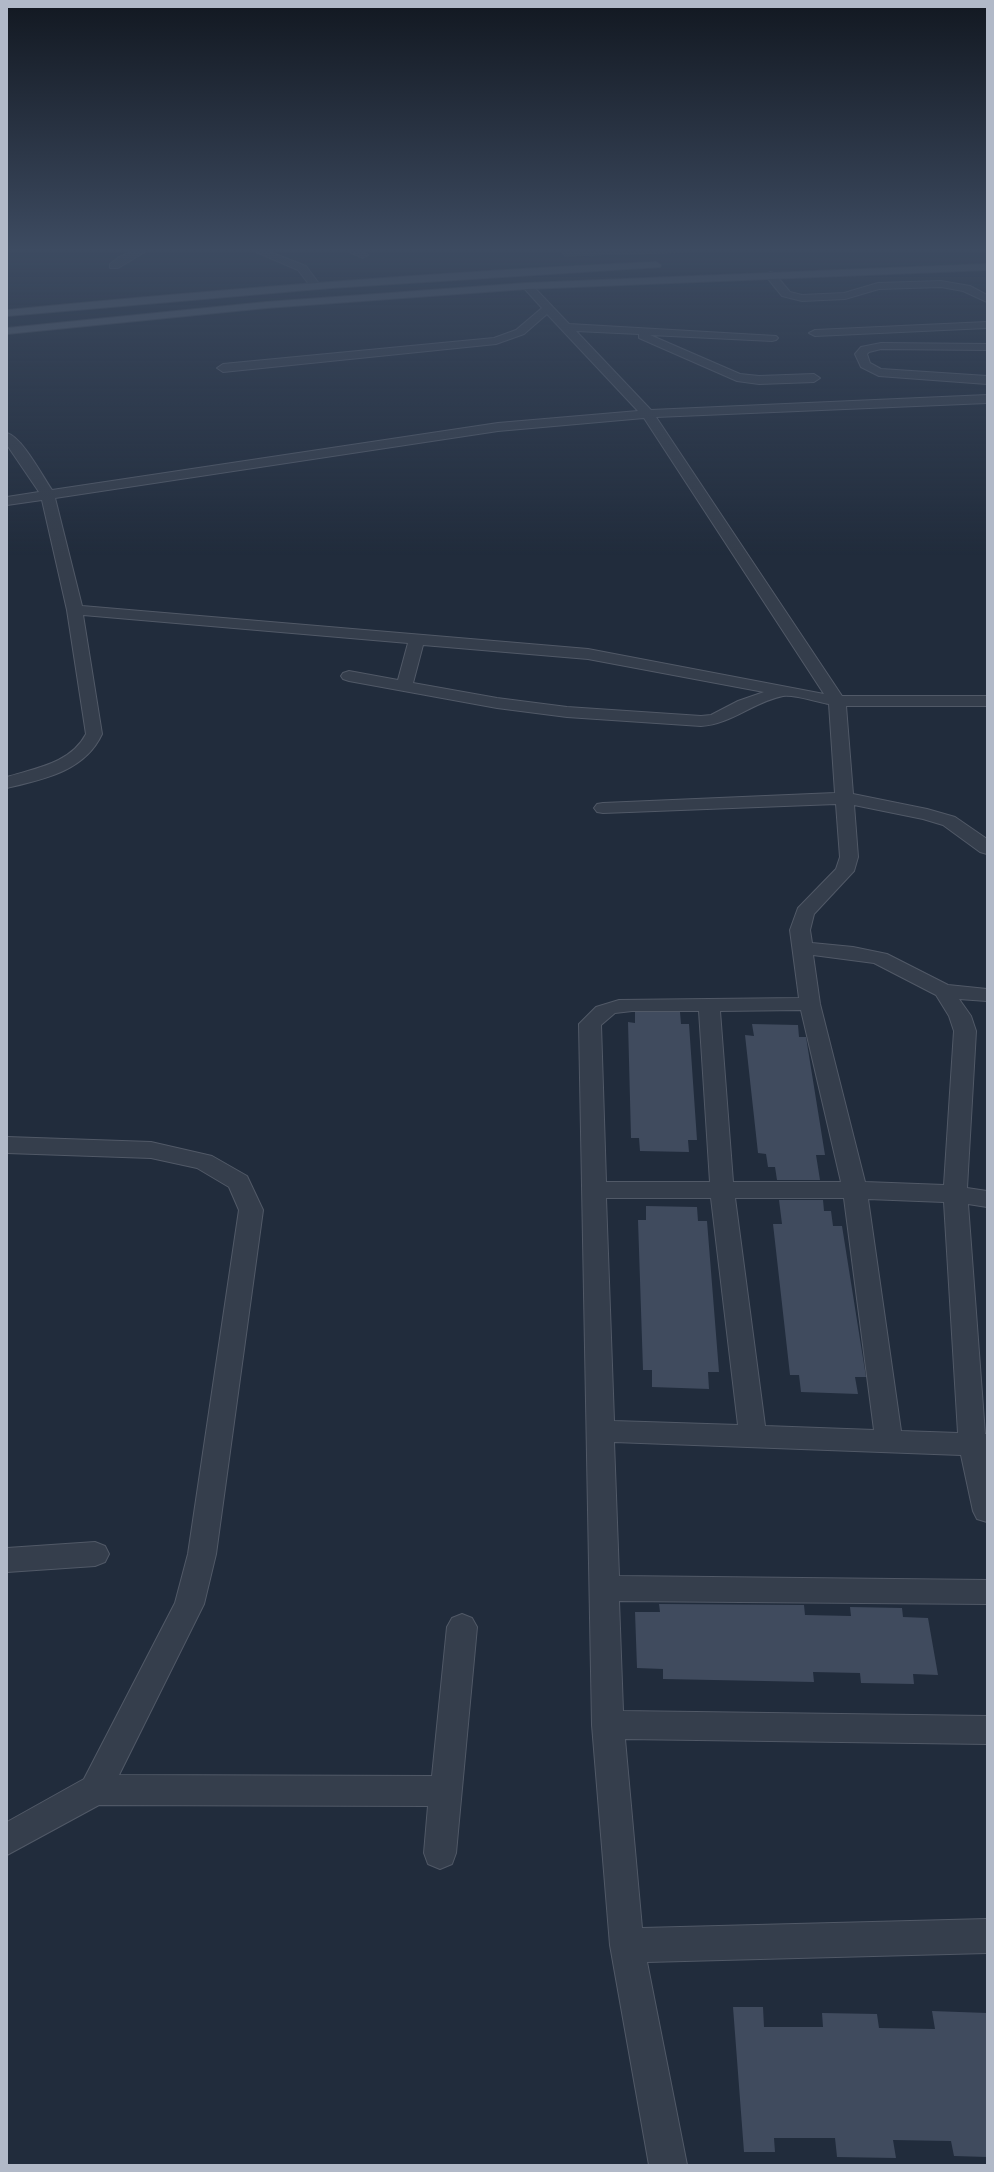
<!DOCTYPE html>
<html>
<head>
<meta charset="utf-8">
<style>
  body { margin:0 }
  #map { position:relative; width:994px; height:2172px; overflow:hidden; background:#212c3c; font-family:"Space Grotesk",sans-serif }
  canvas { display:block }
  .frame { position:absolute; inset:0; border:8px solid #b1b9c8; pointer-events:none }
</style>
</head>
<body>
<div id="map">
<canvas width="994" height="2172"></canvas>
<div class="frame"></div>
</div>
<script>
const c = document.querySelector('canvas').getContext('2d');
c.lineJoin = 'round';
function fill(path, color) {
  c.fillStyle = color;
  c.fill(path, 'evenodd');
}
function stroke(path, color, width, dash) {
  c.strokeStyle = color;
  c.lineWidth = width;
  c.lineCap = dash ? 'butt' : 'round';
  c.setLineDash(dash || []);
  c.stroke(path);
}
fill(new Path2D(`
  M561,252H712L564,257Z`), '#23393d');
fill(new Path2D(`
  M635,1012H680L681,1024H689L697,1140H688L689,1152L640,1151L639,1138H631L628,1022L635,1023Z
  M752,1024L798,1025L799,1037H806L825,1155H816L820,1180H777L775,1167H768L766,1154L758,1153L745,1035L754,1036Z
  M779,1200H823L824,1211H831L833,1226H842L866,1377H855L858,1394L801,1392L799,1375H790L773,1224H782Z
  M646,1206L697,1207L698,1221H707L719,1372H708L709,1389L652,1387V1370H643L638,1220H646Z
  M659,1604L804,1605L805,1615L851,1616L850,1607L902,1608L903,1617L928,1618L938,1675L913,1674L914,1684L861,1683L860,1673L813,1672L814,1682L663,1679V1669L637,1668L635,1612H660Z
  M733,2007H763L764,2027H823L822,2013L877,2014L879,2028L935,2029L932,2011L987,2013V2157L954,2156L951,2141L893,2140L896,2158L837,2157L835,2138H774L775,2152H744Z`), '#404b5e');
const minor = new Path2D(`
  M131,252H145L118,268H110V264L119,257Z
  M256,252H270L306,266L320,285L319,287H311L298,270Z
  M349,252H364L368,255L363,258Z
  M770,272L774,273L790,292L802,295L844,293L878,283L941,281L970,286L987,295V302L963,291L941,287L879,289L845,299L802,301L782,296L765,275Z
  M527,283L531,284L569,324L776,336L778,338L776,340L772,341L650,335L740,374L759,376L814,374L820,378L814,382L759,384L737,381L639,338V334L576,331L651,410L987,395V403L656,417L842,696H987V706H846L853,794L927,809L955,817L987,839V854L980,852L943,825L923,819L854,805L858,857L854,871L814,914L810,930L812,943L853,947L887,954L948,985L987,989V1001L959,999L971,1016L976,1031L967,1188L987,1191V1207L968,1204L985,1434H987V1522L977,1519L973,1511L961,1455L614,1442L619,1576L987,1580V1604L619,1601L623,1711L987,1716V1744L625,1739L642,1928L987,1919V1953L647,1962L687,2165H649L610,1945L592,1725L579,1024L596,1007L619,1000L799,998L790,930L798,908L836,869L840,857L836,804L603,813L597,812L594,808L597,804L603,803L835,793L829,704C818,702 793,694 783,696C753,702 732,724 701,726L567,717L497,708L349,681L343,679L341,676L343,673L349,671L398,680L408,643L83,615L102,734C85,771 44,779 7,788V777C36,768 71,763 86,734L67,610L42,500L7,505V497L39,492L7,445V433C22,437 43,477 52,490L498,423L638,411L547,314L524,334L496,344L223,372L217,368L223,364L494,338L516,330L542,308L522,286ZM644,418L824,694L588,649L82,606L55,498L498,431ZM423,645L588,659L764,692L738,701L711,715L701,716L567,707L497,698L413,683ZM813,955L874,963L936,995L949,1016L954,1031L944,1185L865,1182L820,1004ZM801,1010L841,1182H733L720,1011ZM632,1011H699L710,1182H606L601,1025L615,1013ZM606,1198H711L738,1425L614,1421ZM735,1198H844L874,1430L765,1426ZM868,1199L944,1202L958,1433L901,1431Z
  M987,322V328L815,336L809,333L815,330Z
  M881,343L987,344V350L881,349L869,352L867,354L870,363L881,369L987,376V384L879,376L861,367L855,354L861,347Z
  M7,1137L151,1142L212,1156L247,1176L263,1210L216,1554L204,1604L119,1775L432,1776L447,1627L452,1618L462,1614L472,1618L477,1627L456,1853L452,1864L440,1869L428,1864L424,1853L428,1806L99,1805L7,1855V1822L84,1779L175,1603L188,1554L239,1210L229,1187L197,1168L151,1158L7,1153Z
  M95,1542L105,1546L109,1554L105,1562L95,1566L7,1572V1548Z`);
const major = new Path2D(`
  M656,262L661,265L660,267L331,288L7,316V310C223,289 439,272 656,262Z
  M987,264V270L527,289L266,308L7,334V328L266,302L527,283Z`);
stroke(minor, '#515967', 2);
stroke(major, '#3f4755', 2);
fill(minor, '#353e4c');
fill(major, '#535d6c');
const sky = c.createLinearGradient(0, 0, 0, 556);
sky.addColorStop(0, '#121821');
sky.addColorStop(0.45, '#3d4b61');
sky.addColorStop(1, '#3d4b6100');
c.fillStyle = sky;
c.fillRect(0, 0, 994, 556);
</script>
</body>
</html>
